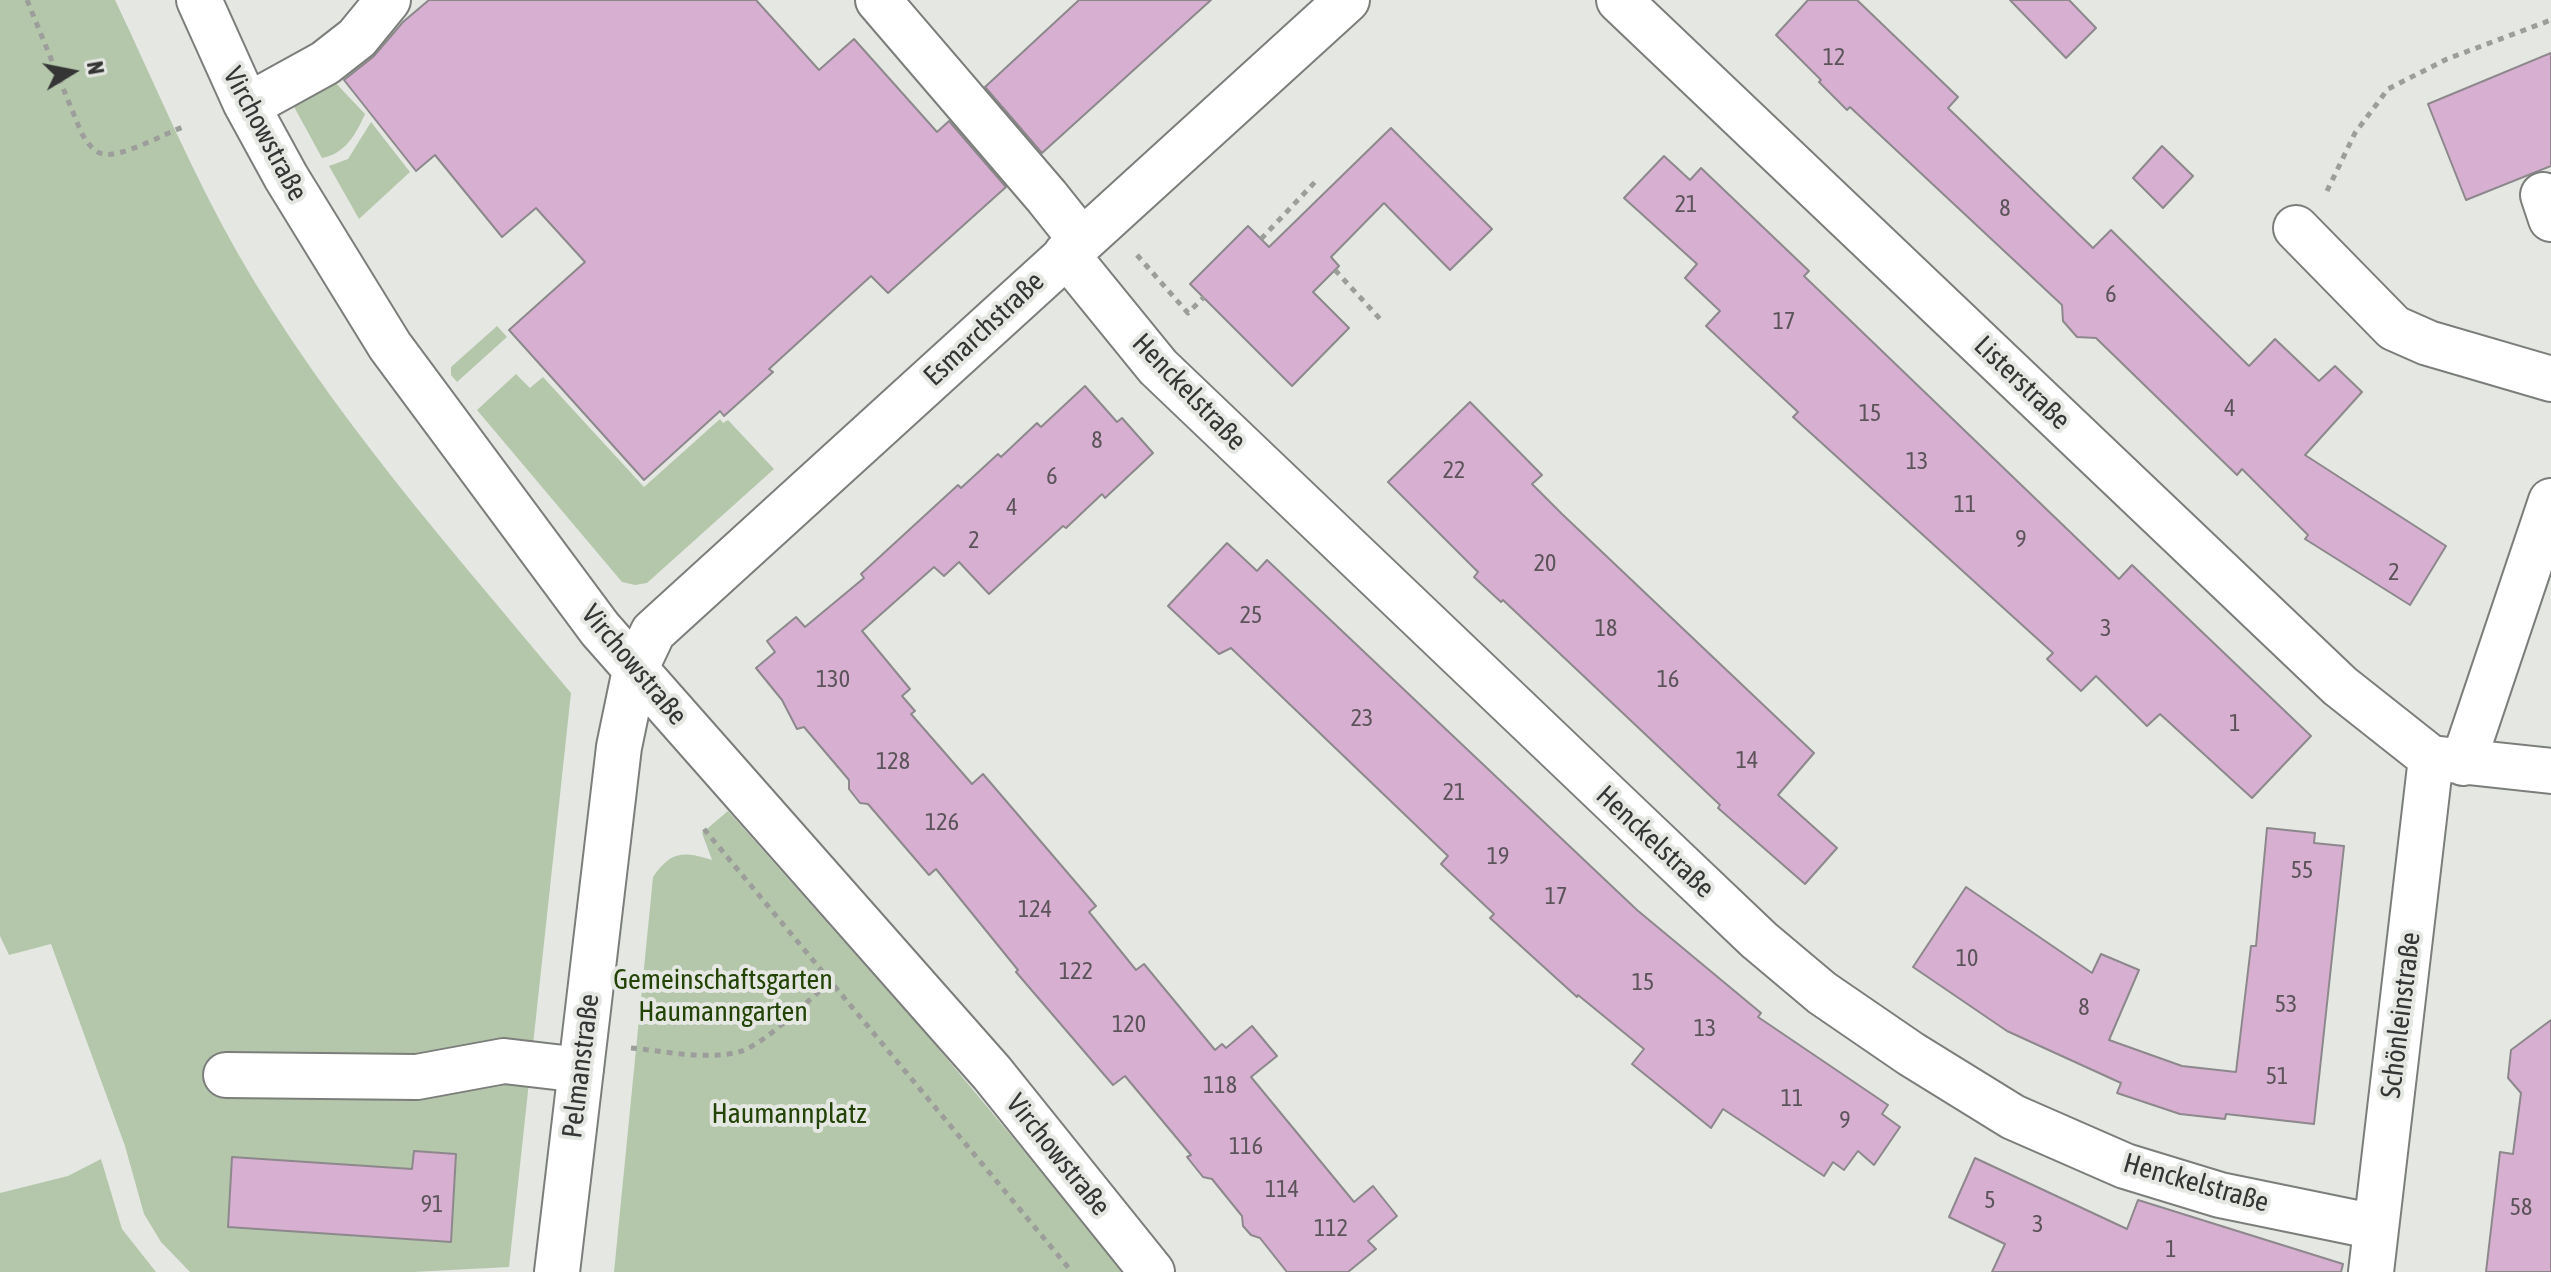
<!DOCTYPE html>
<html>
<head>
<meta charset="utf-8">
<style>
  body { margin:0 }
  #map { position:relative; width:2551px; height:1272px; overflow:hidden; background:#e4e7e2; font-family:"Asap Condensed",sans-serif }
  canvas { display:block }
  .north { position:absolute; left:32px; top:32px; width:80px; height:80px; -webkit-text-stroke:6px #e4e7e2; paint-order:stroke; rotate:80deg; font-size:22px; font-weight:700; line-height:32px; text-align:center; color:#343534 }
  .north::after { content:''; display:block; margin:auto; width:28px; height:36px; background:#343534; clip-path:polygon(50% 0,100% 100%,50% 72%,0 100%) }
</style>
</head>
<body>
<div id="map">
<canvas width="2551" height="1272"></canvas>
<div class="north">N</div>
</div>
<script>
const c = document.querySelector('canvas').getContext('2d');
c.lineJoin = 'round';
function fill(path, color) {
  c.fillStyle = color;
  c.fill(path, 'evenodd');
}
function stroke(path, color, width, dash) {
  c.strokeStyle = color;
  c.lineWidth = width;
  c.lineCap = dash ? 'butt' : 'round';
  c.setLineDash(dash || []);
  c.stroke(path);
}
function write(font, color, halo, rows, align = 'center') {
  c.font = font + ' "Asap Condensed",sans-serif';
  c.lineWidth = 8;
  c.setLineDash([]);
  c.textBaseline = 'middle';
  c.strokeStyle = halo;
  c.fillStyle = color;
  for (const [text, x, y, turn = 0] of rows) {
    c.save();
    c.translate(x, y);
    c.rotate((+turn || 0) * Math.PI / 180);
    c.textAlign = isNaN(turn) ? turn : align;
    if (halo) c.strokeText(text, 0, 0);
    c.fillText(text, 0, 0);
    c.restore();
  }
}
fill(new Path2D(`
  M0,0H115C155,84 191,171 237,252C329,413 453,551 571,693L509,1267L413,1272H190L161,1242L144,1214L125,1146L51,944L9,955L0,936Z
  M330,77L365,114C356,134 345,154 322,158L292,103Z
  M371,122L410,172L359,219L329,166L348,159Z
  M497,326L507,337L457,382L451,375V367Z
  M516,374L530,388L543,377L644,487L720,419L723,423L728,420L774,469L647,583L635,585L622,582L477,410Z
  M728,811L933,1042L1125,1272H614L653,877C671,851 683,851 712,860L702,833Z
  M101,1159L122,1229L156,1272H0V1193L68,1176Z`), '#b5c7ab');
const building = new Path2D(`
  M429,0H756L819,70L854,39L937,132L949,121L1006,187L888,293L871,276L769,369L773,372L724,416L720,411L644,480L509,330L585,262L536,208L502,237L435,155L416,171L344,80L373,57L403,22Z
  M1079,0H1211L1042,153L985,87Z
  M1808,0H1857L1958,97L1948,108L2093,248L2111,230L2249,366L2275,339L2319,381L2335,366L2362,392L2305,455L2446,546L2410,605L2305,539L2308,535L2242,469L2237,475L2096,338L2077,337L2063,321L2062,305L1850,107L1847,110L1819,82L1821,80L1776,35Z
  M2010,0H2069L2096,28L2066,58Z
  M2551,53V166L2466,200L2428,104Z
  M1391,128L1492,229L1450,270L1384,203L1331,257L1339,266L1313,292L1349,328L1292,386L1190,284L1248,226L1269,247Z
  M2162,146L2193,176L2163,208L2133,178Z
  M1664,156L1690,180L1701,168L1809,271L1804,276L2119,579L2132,565L2311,736L2252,798L2160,714L2147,726L2096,676L2081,691L2047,659L2053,653L1793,417L1798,412L1706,326L1720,311L1685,278L1697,264L1624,198Z
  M1085,386L1117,422L1122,418L1153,453L1105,498L1102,494L1066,528L1063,526L989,594L959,562L944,576L934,567L862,631L910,689L902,696L915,711L911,714L972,784L983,774L1096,906L1089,912L1136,970L1144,964L1215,1050L1222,1044L1226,1048L1252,1026L1277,1056L1251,1077L1354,1202L1373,1186L1397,1216L1368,1241L1376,1249L1348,1272H1287L1260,1238L1251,1235L1243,1226L1242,1216L1212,1179L1203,1177L1187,1157L1191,1155L1125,1076L1113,1085L1016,972L1018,970L936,869L929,875L868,804L860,803L849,789V780L804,727L797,729L782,700L756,668L775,652L767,641L796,617L805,627L864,578L861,574L958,485L961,488L998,454L1001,457L1037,423L1041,427Z
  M1470,402L1542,475L1532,484L1562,514L1814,753L1778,795L1837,848L1805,884L1718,808L1720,805L1662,750L1503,600L1501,602L1474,577L1478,572L1388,482Z
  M1227,543L1257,571L1267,560L1637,910L1761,1013L1758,1017L1888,1105L1882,1114L1900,1127L1874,1165L1858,1151L1844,1170L1833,1162L1824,1176L1723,1109L1711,1128L1632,1064L1644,1049L1578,995L1577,997L1490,918L1494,914L1441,864L1448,856L1231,648L1219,654L1168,606Z
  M2267,828L2315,833L2314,843L2344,846L2314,1124L2226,1114L2225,1119L2180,1114L2117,1093L2121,1083L2007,1031L1913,967L1966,887L2092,973L2101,954L2139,970L2109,1040L2182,1066L2236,1072L2251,946H2256Z
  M2551,1020V1272H2486L2500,1152L2513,1154L2521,1093L2508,1078L2511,1050Z
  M414,1151L456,1154L451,1242L228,1227L232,1157L412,1169Z
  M1975,1158L2127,1229L2138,1200L2343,1264L2341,1272H1992L2005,1244L1949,1217Z`);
fill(building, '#d7afd1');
stroke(building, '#8d888c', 2);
const minor = new Path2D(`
  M199,0L245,102L286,177L390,346L600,629L992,1073L1152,1272
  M878,0L1047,197L1082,241
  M1619,0L2340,686L2431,758L2551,771
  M247,106L325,63L357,38L388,0
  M2543,195L2551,219
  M2296,228L2394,328L2428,343L2551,379
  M1066,254L1158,367L1635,822L1759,940L1822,993L1911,1054L2013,1117L2125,1166L2220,1195L2376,1227
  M2463,763L2551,501
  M226,1075L417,1077L504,1061L581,1070
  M557,1272L619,747L635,670L653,632L1347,0
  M2371,1272L2431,758`);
stroke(minor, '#7b7e7a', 48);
stroke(new Path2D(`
  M27,0L81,132C86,141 93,152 103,154C121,158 164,134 183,127
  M2327,191L2355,133L2388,89L2447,59L2551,20
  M1261,239L1315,182
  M1137,255L1188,313L1204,297
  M1335,270L1381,320
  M704,829L1072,1272
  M631,1048C663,1051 710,1061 742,1051C767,1042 807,1001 829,983`), '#9c9e9a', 5, [6, 6]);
stroke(minor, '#fff', 44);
write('24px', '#5d545b', null, [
  ["12",1834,57],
  ["21",1686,204],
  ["8",2005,208],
  ["6",2111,294],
  ["17",1784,321],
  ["4",2230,408],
  ["15",1870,413],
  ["8",1097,440],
  ["13",1917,461],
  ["22",1454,470],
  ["6",1052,476],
  ["11",1965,504],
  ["4",1012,507],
  ["9",2021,539],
  ["2",974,540],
  ["20",1545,563],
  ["2",2394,572],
  ["25",1251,615],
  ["18",1606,628],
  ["3",2106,628],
  ["130",833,679],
  ["16",1668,679],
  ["23",1362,718],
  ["1",2235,723],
  ["14",1747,760],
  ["128",893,761],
  ["21",1454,792],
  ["126",942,822],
  ["19",1498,856],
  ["55",2302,870],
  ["17",1556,896],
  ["124",1035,909],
  ["10",1967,958],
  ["122",1076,971],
  ["15",1643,982],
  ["53",2286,1004],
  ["8",2084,1007],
  ["120",1129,1024],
  ["13",1705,1028],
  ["51",2277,1076],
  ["118",1220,1085],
  ["11",1792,1098],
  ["9",1845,1120],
  ["116",1246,1146],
  ["114",1282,1189],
  ["5",1990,1200],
  ["91",432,1204],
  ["58",2521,1207],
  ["3",2038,1224],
  ["112",1331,1228],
  ["1",2171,1249]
]);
write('28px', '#343534', '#e4e7e2', [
  ["Virchowstraße",265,134,62],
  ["Esmarchstraße",984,329,-43],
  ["Listerstraße",2022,383,44],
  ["Henckelstraße",1189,392,46],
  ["Virchowstraße",634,665,50],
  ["Henckelstraße",1655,842,43],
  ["Schönleinstraße",2401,1015,-83],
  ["Pelmanstraße",581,1066,-83],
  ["Virchowstraße",1058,1155,51],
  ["Henckelstraße",2196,1183,16]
]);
write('28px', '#244407', '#e4e7e2', [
  ["Gemeinschaftsgarten",723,980],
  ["Haumanngarten",723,1012],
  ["Haumannplatz",789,1114]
]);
</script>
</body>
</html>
